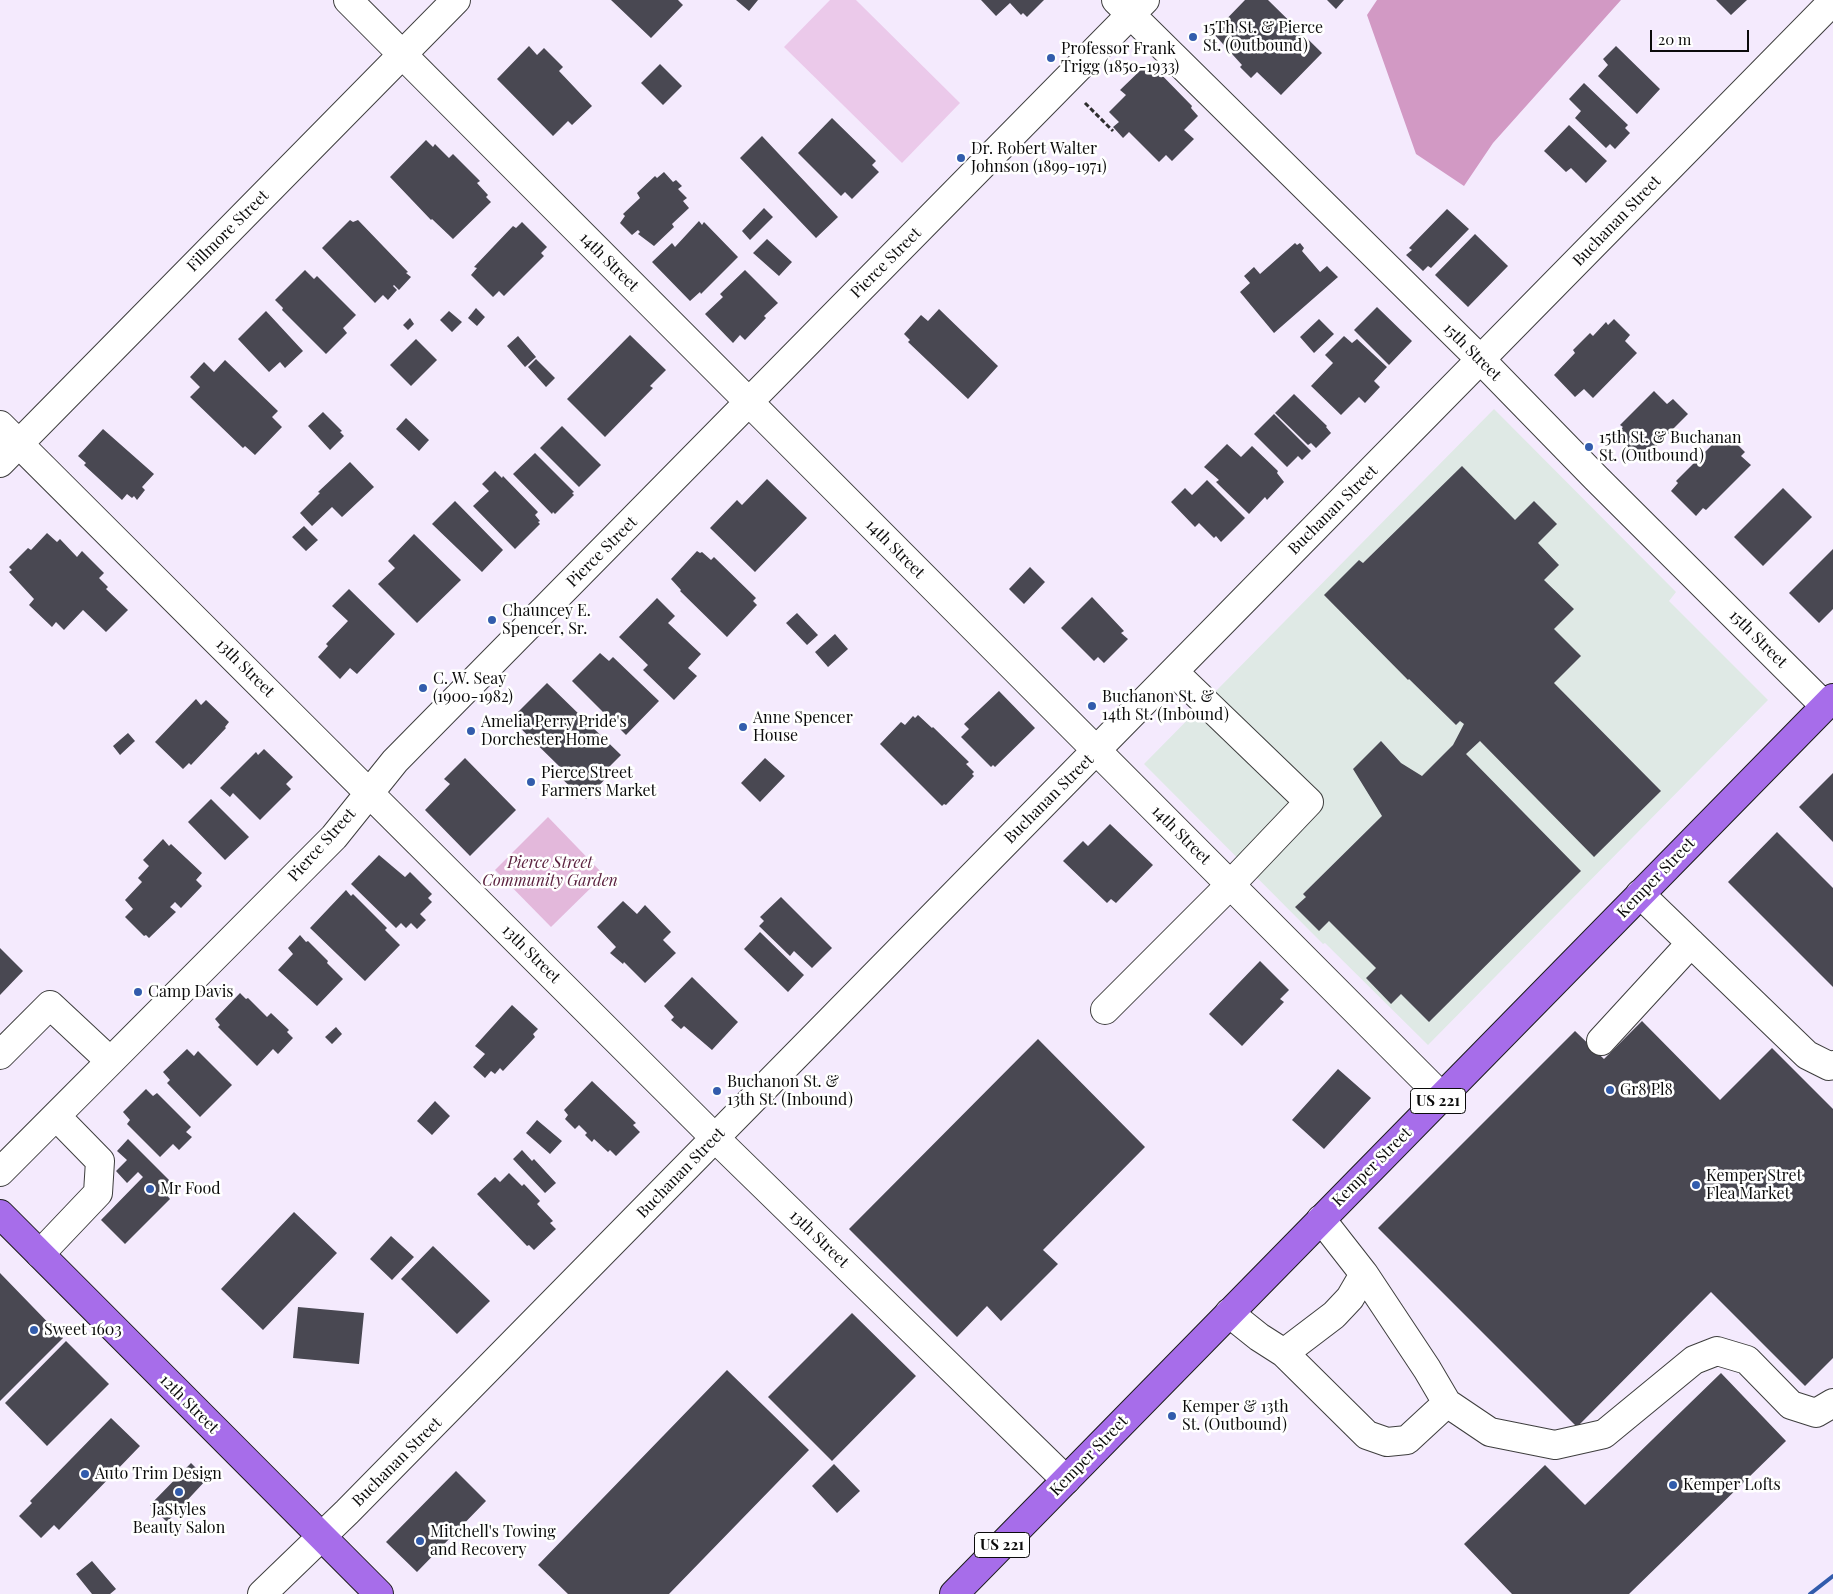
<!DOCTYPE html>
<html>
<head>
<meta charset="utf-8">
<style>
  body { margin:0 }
  #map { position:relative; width:1833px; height:1594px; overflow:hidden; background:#f4eafd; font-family:"Playfair Display",serif }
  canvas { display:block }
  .scale { position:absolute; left:1650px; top:30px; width:99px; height:22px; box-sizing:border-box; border:2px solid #0b0b0b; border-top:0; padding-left:6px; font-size:15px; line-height:18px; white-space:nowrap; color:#0b0b0b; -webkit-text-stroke:4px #fff; paint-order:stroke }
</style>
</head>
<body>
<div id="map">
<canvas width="1833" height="1594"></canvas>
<div class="scale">20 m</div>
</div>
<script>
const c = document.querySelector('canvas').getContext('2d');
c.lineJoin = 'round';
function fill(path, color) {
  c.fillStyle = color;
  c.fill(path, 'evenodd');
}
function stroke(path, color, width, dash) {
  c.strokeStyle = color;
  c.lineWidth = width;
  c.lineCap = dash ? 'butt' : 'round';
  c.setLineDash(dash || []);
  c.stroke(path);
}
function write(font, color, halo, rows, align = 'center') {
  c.font = font + ' "Playfair Display",serif';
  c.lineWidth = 5;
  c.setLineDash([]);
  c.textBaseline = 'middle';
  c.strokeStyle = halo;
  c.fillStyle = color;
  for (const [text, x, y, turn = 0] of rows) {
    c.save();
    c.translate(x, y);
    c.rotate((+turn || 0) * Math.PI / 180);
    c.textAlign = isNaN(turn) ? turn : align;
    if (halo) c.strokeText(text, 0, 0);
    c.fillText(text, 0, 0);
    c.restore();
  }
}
fill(new Path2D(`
  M1494,409L1676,592L1669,601L1768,700L1428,1045L1325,943L1323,944L1144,764Z`), '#dfe9e5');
fill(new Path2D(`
  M548,817L604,875L551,927L495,870Z`), '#e3b8db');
fill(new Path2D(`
  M1377,0H1621L1493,143L1464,186L1416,154L1367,15Z`), '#d299c4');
fill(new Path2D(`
  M830,0H856L960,103L902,163L784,47Z`), '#ebc9ea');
fill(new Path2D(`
  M611,0H678L683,5L651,38Z
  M736,0H758L749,11Z
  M981,0H1044L1027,17L1023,13L1021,15L1010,3L996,16Z
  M1245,0H1268L1322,53L1281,95L1257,72L1251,78L1240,67L1242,65L1213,33Z
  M1327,0H1344L1336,9Z
  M1716,0H1747L1731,15Z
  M529,46L537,55L544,48L563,67L559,71L592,106L572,125L568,121L553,136L497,79Z
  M1616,46L1660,89L1637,114L1598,76L1608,65L1603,59Z
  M1149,62L1192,106L1191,108L1198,116L1184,130L1194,139L1172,161L1166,155L1159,162L1129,132L1123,138L1113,127L1119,122L1109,112L1126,95L1120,90Z
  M660,64L682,86L663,105L641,83Z
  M1584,83L1628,125L1625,128L1630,133L1615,149L1610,144L1606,148L1575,118L1581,111L1569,99Z
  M832,118L876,161L872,165L879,172L852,199L845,192L841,196L798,153Z
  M1569,125L1607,161L1586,183L1571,168L1566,172L1544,151Z
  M762,136L838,217L816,238L740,158Z
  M426,140L433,147L435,144L449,158L453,154L480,181L477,183L488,195L486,197L491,202L453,239L432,219L431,220L390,177Z
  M664,172L673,182L676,180L682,186L678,189L687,198L683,201L689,208L672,224L674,227L654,246L638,234L640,232L638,230L632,235L620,223L625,216L623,214L640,198L637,193L655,176L657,178Z
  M764,208L773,217L750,240L742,231Z
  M1447,209L1469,229L1431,268L1428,266L1423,271L1406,255L1412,250L1409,248Z
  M350,220L353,222L358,220L408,272L406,273L411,277L399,290L394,285L393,286L397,290L388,300L383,295L375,303L322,248Z
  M699,221L702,225L704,222L738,257L701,294L700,292L690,301L652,262L672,243L675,247Z
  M522,222L547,247L541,253L544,256L504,296L499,291L493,297L471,275L477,268L474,267L513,226L516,228Z
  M1475,234L1508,266L1468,307L1435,275Z
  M767,239L792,262L779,276L753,253Z
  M1295,243L1297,245L1300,243L1304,248L1302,251L1320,272L1327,266L1338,277L1274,333L1240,292L1250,283L1244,276L1254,267L1260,274Z
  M305,270L314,279L317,276L356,315L343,328L347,333L326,354L282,310L283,308L275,300Z
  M745,270L778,303L764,316L766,318L745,340L740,335L733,343L705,314L723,297L720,294Z
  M1377,307L1412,341L1389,365L1354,330Z
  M476,308L485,317L477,326L468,318Z
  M939,309L998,366L968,399L908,342L910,340L904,334L921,315L928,321Z
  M266,311L303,351L285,368L280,362L269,372L238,339Z
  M449,311L462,322L452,332L440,320Z
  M410,318L414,324L408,330L403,325Z
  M1319,319L1334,334L1314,353L1300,337Z
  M1614,319L1630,335L1625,341L1637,353L1593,398L1584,389L1575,397L1554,375L1575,353L1573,350L1590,333L1593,336L1606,322L1608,325Z
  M630,335L666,370L650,386L653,388L605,437L567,399Z
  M518,336L536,357L525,367L507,346Z
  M1344,336L1352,343L1357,339L1387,367L1374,381L1380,387L1365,403L1359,397L1341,415L1311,386L1333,363L1325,355Z
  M416,339L437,360L411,386L390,365Z
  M536,359L555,378L546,387L528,367Z
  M225,360L278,411L272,417L282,427L255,455L245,446L243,448L190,397L200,387L190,377L204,362L214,372Z
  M1654,391L1667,404L1673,399L1688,414L1649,453L1646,450L1638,458L1614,435L1623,427L1620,425Z
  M1294,394L1327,426L1326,427L1331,433L1316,448L1311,443L1308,445L1275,413Z
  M323,412L342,431L340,432L344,436L330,450L308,426Z
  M1274,414L1311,451L1302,460L1298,456L1287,467L1254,434Z
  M406,418L429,440L419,451L396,429Z
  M562,426L601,465L579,487L540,448Z
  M103,429L154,474L142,487L145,490L137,500L134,496L132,498L127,494L122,500L84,465L86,463L78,456Z
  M1721,436L1728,443L1732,439L1745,452L1741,456L1751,465L1706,510L1703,508L1696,516L1671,491L1678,483L1676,481Z
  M1227,444L1241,457L1252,446L1278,471L1277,473L1284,482L1267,500L1265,497L1249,514L1216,482L1219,480L1204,467Z
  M535,453L574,492L572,493L574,495L555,514L553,512L552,514L513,474Z
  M350,462L374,487L342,517L332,507L312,526L300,513L320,493L318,492Z
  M1462,466L1515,520L1534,501L1557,524L1538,543L1559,565L1544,580L1574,609L1554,629L1581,656L1554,683L1661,791L1594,857L1480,741L1466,754L1581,871L1429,1022L1401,994L1391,1004L1366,978L1376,968L1329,921L1319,931L1295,907L1306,897L1303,894L1382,816L1353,769L1381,741L1401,763L1422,776L1453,745L1464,724L1460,721L1456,725L1409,679L1408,680L1324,595L1359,560L1363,563Z
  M495,471L502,478L503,476L538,512L535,515L540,521L538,522L540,524L515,549L473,506L489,491L482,484Z
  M767,479L807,518L755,572L710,528L737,500L742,505Z
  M1207,480L1245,518L1221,542L1216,536L1214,538L1199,523L1195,527L1171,502L1185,488L1192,495Z
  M1783,488L1812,517L1763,566L1734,537Z
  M455,501L503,550L482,572L432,524Z
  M304,526L318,540L306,551L292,537Z
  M47,533L57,542L60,539L77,557L82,551L104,573L99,578L108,587L106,589L128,610L106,632L83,610L64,630L56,622L52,627L29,605L34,599L9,572L12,570L9,567L28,548L31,550Z
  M414,534L461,580L417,623L378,584L395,568L388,561Z
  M1833,549V609L1819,623L1789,593Z
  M697,551L700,553L702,552L711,560L714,557L756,598L753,601L757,605L727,637L680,591L681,590L671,579Z
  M1030,567L1045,582L1024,604L1009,589Z
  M349,589L395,634L357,674L350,668L340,679L318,657L328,646L326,644L348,621L332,606Z
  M1092,597L1124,631L1121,633L1128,639L1104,663L1098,657L1094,661L1061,628Z
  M657,598L675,616L668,623L701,654L688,668L697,676L674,700L643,670L648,665L619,637Z
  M797,613L818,635L807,645L786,623Z
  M835,634L848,649L828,667L815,652Z
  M600,653L609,661L613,657L659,701L626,735L572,681Z
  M547,683L621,755L608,768L612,772L586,799L582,794L580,796L557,774L562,769L511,719Z
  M999,691L1035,728L995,767L993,765L991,767L961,737L969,729L964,724Z
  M196,699L201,705L206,700L229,722L225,727L226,728L191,765L189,763L183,769L155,742Z
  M918,715L932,728L933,727L969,762L966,764L974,772L972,774L974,776L946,805L944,804L942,806L880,744L901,722L905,725L913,716L915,718Z
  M128,733L135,741L120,755L113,746Z
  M264,749L293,777L286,784L291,789L260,820L233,793L230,797L220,788L256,752L258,755Z
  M465,758L516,810L470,856L425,810L450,784L444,779Z
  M765,758L785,776L760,802L741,783Z
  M1833,773V842L1799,807Z
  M211,799L249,837L225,860L188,822Z
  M1110,824L1153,865L1116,903L1111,899L1107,903L1063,861L1083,841L1088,846Z
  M1777,832L1833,888V987L1728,882Z
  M163,839L169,846L171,844L202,873L196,880L202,886L181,908L175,902L170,907L176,912L149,938L146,935L144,936L125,917L133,909L125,900L142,882L138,878L149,866L143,860Z
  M379,855L405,877L410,872L432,894L428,898L432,902L420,914L426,920L417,929L411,923L406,928L401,923L396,928L351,884Z
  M346,890L351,896L353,894L387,928L385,930L400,945L365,981L310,928Z
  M781,897L832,948L812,968L794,951L790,956L759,926L764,921L760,917Z
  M623,901L637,914L645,905L671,932L663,940L676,953L645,983L624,962L623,964L610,953L616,947L597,927Z
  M760,932L804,975L788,992L744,949Z
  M300,935L306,942L308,941L328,961L327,963L343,979L317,1006L278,970L293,954L288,948Z
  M0,948L23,971L0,995Z
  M1260,961L1289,990L1280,999L1284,1002L1242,1046L1209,1014Z
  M692,977L738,1022L712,1050L684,1026L681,1029L671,1020L674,1017L664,1006Z
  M240,993L246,999L248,998L267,1017L271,1013L289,1030L287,1032L293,1038L278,1054L273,1049L257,1066L218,1027L220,1025L215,1019Z
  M512,1005L538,1029L533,1034L535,1037L503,1071L500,1068L495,1074L491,1071L485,1078L473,1067L485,1054L475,1046Z
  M1642,1021L1720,1100L1772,1048L1833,1109V1358L1805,1386L1711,1292L1577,1427L1378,1228L1575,1031L1604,1059Z
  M336,1027L342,1034L332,1044L325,1037Z
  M1038,1039L1145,1147L1043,1250L1058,1264L1001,1321L987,1306L957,1337L849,1229Z
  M187,1049L194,1056L198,1051L232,1085L200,1117L167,1083L170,1080L163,1072Z
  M1338,1069L1371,1098L1324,1149L1292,1120Z
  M592,1081L636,1123L633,1125L640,1132L616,1156L610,1150L608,1152L594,1139L592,1142L585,1135L587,1133L579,1125L575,1129L565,1119L568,1115L564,1110Z
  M146,1089L153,1096L157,1093L191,1127L186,1132L192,1137L179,1150L173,1144L160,1157L127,1124L130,1120L123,1112Z
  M435,1101L450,1116L432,1135L417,1121Z
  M537,1120L562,1141L550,1154L526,1133Z
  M128,1139L173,1184L165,1193L170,1199L125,1244L101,1220L143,1177L138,1172L127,1183L116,1171L127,1160L117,1151Z
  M522,1150L532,1161L534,1159L556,1183L545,1193L513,1159Z
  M509,1173L522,1186L524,1184L540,1201L537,1204L553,1221L550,1223L556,1229L534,1250L529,1245L527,1246L477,1194L495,1177L500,1182Z
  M294,1212L337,1253L263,1330L221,1289Z
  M391,1236L414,1257L392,1280L370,1259Z
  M433,1246L490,1301L457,1334L401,1279Z
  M0,1273L63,1338L0,1401Z
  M298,1307L364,1313L359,1364L293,1358Z
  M852,1313L916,1376L832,1461L768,1397Z
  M66,1341L109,1384L47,1446L5,1403Z
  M727,1370L809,1450L669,1594H568L538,1565Z
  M1721,1373L1786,1441L1629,1594H1512L1464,1544L1545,1465L1585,1505Z
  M111,1418L140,1446L59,1530L54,1525L41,1538L19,1516L32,1503L30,1501Z
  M191,1463L207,1479L167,1522L150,1505Z
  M834,1464L860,1491L837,1513L812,1486Z
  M456,1471L486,1501L417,1572L386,1542Z
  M92,1561L116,1589L110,1594H92L76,1574Z`), '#494852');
const minor = new Path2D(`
  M348,0L1442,1097
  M1116,0L1481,360L1596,478L1825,706
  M0,425L715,1138L1066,1480
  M0,463L456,0
  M1640,894L1807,1055L1829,1066L1833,1065
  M1105,1010L1230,885L1309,802L1174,672
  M1601,1041L1691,943
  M0,1055L50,1005L110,1061
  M0,1172L334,837L395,761L1145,0
  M40,1254L98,1193L100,1161L56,1116
  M1229,1313L1259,1337L1284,1353L1334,1315L1350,1298L1364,1274L1321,1219
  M1284,1353L1367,1435L1387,1442L1407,1440L1447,1403L1427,1369L1364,1274
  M1447,1403L1490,1432L1555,1445L1604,1434L1694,1360L1717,1351L1747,1360L1791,1405L1816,1413L1833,1403
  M262,1594L347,1512L1833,1`);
const major = new Path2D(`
  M0,1214L379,1594
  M954,1594L1833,698`);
stroke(minor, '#3e3e3e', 30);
stroke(major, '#1c1c1c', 30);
stroke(new Path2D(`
  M1085,103L1113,131`), '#2d2d2d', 3, [5, 2.5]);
stroke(minor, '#fff', 28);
stroke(major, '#a76dea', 28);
stroke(new Path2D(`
  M1810,1594L1833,1576`), '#325cac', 4);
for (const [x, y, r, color] of [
  [1193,37,5,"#325cac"],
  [1051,58,5,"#325cac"],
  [961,158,5,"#325cac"],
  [1589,447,5,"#325cac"],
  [492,620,5,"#325cac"],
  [423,688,5,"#325cac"],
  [1092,706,5,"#325cac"],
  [743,727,5,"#325cac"],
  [471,731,5,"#325cac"],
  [531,782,5,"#325cac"],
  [138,992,5,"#325cac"],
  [1610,1090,5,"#325cac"],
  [717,1091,5,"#325cac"],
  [1696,1185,5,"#325cac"],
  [150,1189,5,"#325cac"],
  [34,1330,5,"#325cac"],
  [1172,1416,5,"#325cac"],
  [85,1474,5,"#325cac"],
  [1673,1485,5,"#325cac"],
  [179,1492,5,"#325cac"],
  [420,1541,5,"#325cac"]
]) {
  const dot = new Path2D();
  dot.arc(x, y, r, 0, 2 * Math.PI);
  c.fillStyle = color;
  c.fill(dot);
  stroke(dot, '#fff', 2);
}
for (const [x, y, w] of [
  [1438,1101,55],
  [1002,1545,55]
]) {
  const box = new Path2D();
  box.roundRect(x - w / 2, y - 12.5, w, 25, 4);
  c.fillStyle = '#fff';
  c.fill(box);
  stroke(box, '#0b0b0b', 1);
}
write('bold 15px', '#0b0b0b', null, [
  ["US 221",1438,1101],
  ["US 221",1002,1545]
]);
write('16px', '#0b0b0b', '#fff', [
  ["15Th St. & Pierce",1203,28],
  ["St. (Outbound)",1203,46],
  ["Professor Frank",1061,49],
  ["Trigg (1850-1933)",1061,67],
  ["Dr. Robert Walter",971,149],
  ["Johnson (1899-1971)",971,167],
  ["15th St. & Buchanan",1599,438],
  ["St. (Outbound)",1599,456],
  ["Chauncey E.",502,611],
  ["Spencer, Sr.",502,629],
  ["C. W. Seay",433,679],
  ["(1900-1982)",433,697],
  ["Buchanon St. &",1102,697],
  ["14th St. (Inbound)",1102,715],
  ["Anne Spencer",753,718],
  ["House",753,736],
  ["Amelia Perry Pride's",481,722],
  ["Dorchester Home",481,740],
  ["Pierce Street",541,773],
  ["Farmers Market",541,791],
  ["Camp Davis",148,992],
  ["Buchanon St. &",727,1082],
  ["13th St. (Inbound)",727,1100],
  ["Gr8 Pl8",1620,1090],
  ["Kemper Stret",1706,1176],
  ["Flea Market",1706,1194],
  ["Mr Food",160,1189],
  ["Sweet 1603",44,1330],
  ["Kemper & 13th",1182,1407],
  ["St. (Outbound)",1182,1425],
  ["Auto Trim Design",95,1474],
  ["Kemper Lofts",1683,1485],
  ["JaStyles",179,1510,"center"],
  ["Beauty Salon",179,1528,"center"],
  ["Mitchell's Towing",430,1532],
  ["and Recovery",430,1550]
], 'left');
write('16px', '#0b0b0b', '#fff', [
  ["Buchanan Street",1617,221,-46],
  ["Fillmore Street",228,231,-45],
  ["14th Street",609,262,45],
  ["Pierce Street",886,263,-45],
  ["15th Street",1472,352,45],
  ["Buchanan Street",1333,510,-45],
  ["14th Street",895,549,45],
  ["Pierce Street",602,552,-45],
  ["15th Street",1758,639,45],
  ["13th Street",245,668,45],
  ["Buchanan Street",1049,799,-45],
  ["14th Street",1181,835,45],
  ["Pierce Street",322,845,-48],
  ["Kemper Street",1656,878,-46],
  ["13th Street",531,954,45],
  ["Kemper Street",1372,1167,-45],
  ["Buchanan Street",681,1173,-46],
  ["13th Street",819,1239,44],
  ["12th Street",189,1404,45],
  ["Kemper Street",1089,1456,-46],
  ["Buchanan Street",397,1462,-45]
]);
write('italic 16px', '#5b223f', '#fff', [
  ["Pierce Street",550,863],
  ["Community Garden",550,881]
]);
</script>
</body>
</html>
